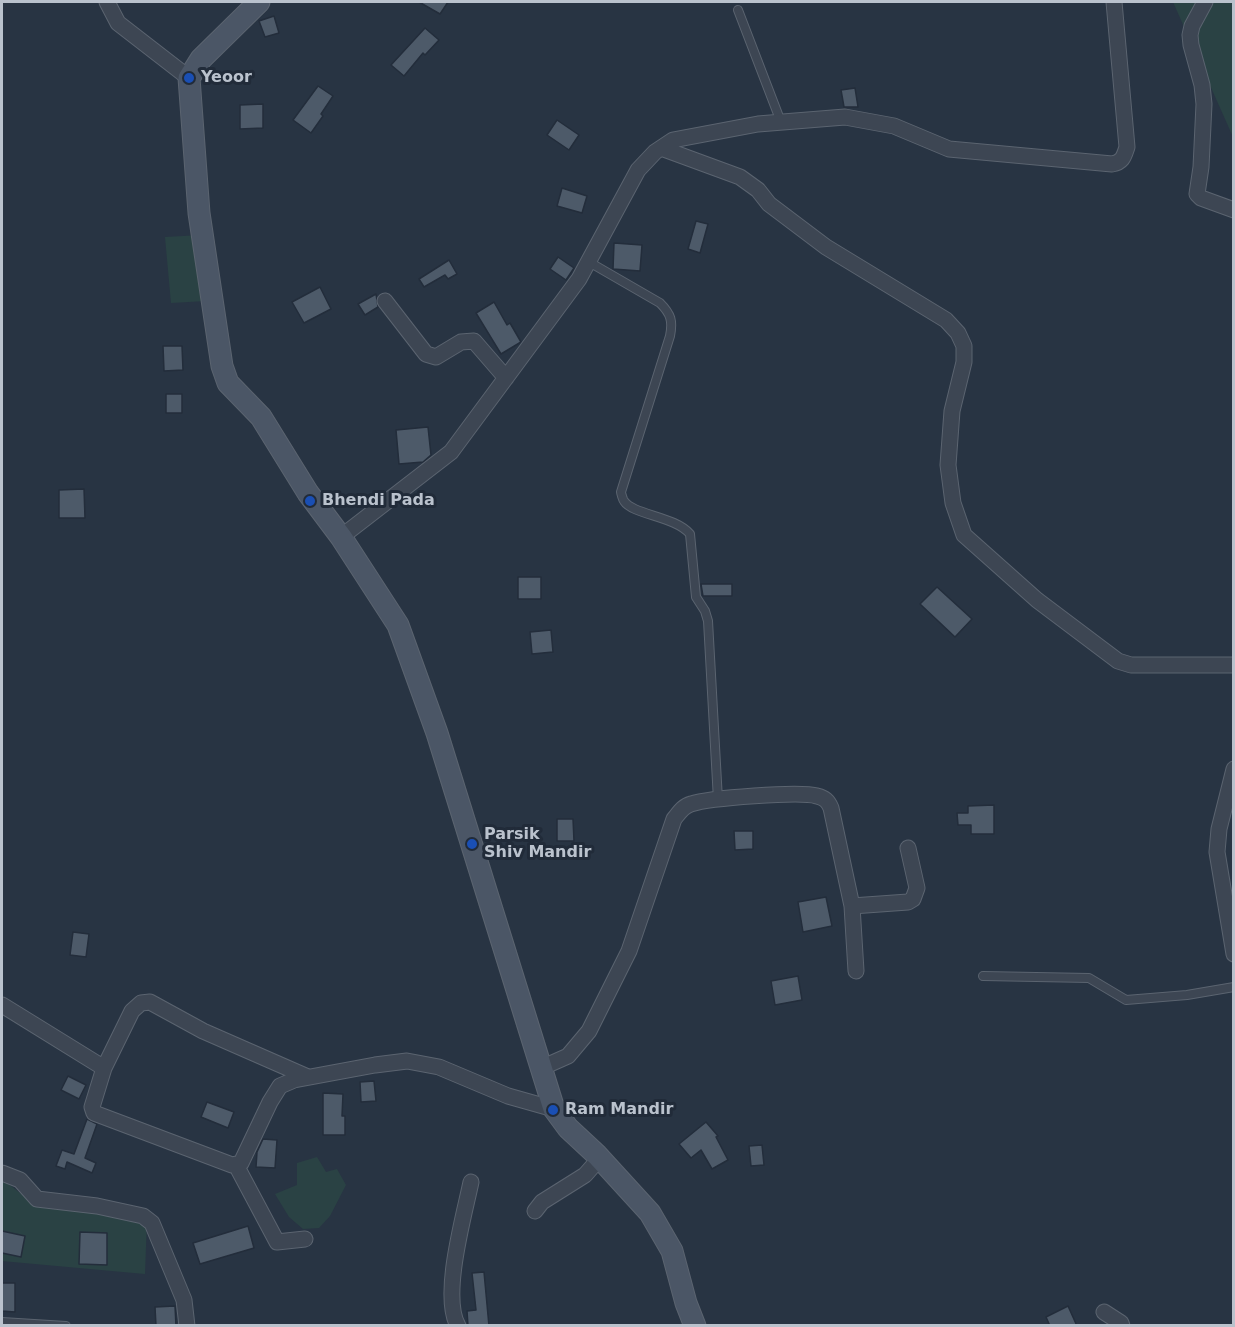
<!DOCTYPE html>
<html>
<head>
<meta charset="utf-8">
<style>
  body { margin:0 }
  #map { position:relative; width:1235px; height:1327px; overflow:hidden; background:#283443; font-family:"DejaVu Sans",sans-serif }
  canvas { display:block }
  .frame { position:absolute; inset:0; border:3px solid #bac2cd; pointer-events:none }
</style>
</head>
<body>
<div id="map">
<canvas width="1235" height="1327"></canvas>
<div class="frame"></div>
</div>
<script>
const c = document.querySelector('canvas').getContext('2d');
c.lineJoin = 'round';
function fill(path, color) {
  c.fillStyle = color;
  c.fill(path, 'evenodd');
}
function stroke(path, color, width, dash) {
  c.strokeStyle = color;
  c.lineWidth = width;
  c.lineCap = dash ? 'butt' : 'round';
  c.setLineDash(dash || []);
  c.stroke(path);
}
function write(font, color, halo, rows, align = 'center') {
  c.font = font + ' "DejaVu Sans",sans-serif';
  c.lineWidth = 6;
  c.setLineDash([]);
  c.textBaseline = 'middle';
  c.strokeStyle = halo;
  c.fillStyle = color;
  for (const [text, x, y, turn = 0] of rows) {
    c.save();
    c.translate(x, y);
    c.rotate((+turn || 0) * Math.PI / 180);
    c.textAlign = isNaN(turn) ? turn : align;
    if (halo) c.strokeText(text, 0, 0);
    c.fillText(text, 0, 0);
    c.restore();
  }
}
fill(new Path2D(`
  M1173,2H1233V137Z
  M201,235L206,301L171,303L165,237Z
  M317,1157L326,1172L337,1169L346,1185L330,1216L319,1228L303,1229L289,1217L275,1194L297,1185V1163Z
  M2,1181L6,1182L25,1197L46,1208L147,1219L145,1274L2,1261Z`), '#2a4244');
const building = new Path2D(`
  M419,2H448L440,14Z
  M274,16L279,33L265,37L259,21Z
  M425,28L439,40L425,55L423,53L404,76L391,65Z
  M318,86L333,96L321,114L323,116L311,133L293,120Z
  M855,88L858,107H844L841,90Z
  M263,104V128L240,129V105Z
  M557,120L579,135L569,150L547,135Z
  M562,188L587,196L582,213L557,206Z
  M696,221L708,224L700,253L688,249Z
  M614,243L642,245L640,271L613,269Z
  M558,257L574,268L566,280L550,269Z
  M449,260L457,274L448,279L445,275L424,287L419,279Z
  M320,287L331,309L304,323L292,302Z
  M376,294L378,307L365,315L358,304Z
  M494,302L507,325L510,323L521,342L501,354L476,313Z
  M163,346H182L183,370L164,371Z
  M166,394H182V413H166Z
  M428,427L431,455L423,462L399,464L396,430Z
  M84,489L85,518H59V490Z
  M518,577H541V599H518Z
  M701,584H732V596H703Z
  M937,587L972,619L955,637L920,604Z
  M551,630L553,652L532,654L530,632Z
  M994,805V834H971V825H958L957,813H968V806Z
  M557,819H573L574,841H557Z
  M734,831H753V849L735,850Z
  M826,897L832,926L803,932L798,902Z
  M73,932L89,934L86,957L70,955Z
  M798,976L802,1000L775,1005L771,981Z
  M68,1076L86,1085L79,1099L61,1090Z
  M374,1081L376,1101L361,1102L360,1082Z
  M323,1093L343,1094L342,1116H345V1135H323Z
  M207,1102L234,1112L228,1128L201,1117Z
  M87,1119L97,1124L85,1158L96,1163L92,1173L67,1162L65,1169L56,1166L62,1150L74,1154Z
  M706,1122L718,1136L716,1137L728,1160L712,1169L701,1150L691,1158L679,1144Z
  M263,1139L277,1140L275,1168L256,1167L257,1152Z
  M762,1145L764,1165L751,1166L749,1146Z
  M248,1226L254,1248L200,1264L193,1243Z
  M2,1231L25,1236L21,1257L2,1253Z
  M80,1232L107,1233V1265L79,1264Z
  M484,1272L489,1326H468L467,1311L476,1310L472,1273Z
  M2,1283H15V1312L2,1311Z
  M175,1306L176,1326H156L155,1307Z
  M1068,1306L1077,1326H1050L1046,1317Z`);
fill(building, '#4d5a69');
stroke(building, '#232d3b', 1.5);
const lane = new Path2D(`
  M738,10L781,122
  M589,262L660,303C671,314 673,321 670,336L621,492C621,493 623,500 624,501C633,515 675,516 690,534L696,597L705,611L708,621L718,800
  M983,976L1089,978L1126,1000L1187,995L1234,987
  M2,1322L66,1326`);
const street = new Path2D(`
  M107,2L118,23L189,78
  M1205,2L1192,26L1190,35L1191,45L1202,85L1204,104L1201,167L1197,194L1201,198L1234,210
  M661,148L740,177L758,190L769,204L826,247L946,320L958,333L964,346V362L952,411L948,465L953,503L964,535L1037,600L1118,661L1131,665H1234
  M385,301L426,354L436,357L461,342L474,341L506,378
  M341,537L451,452L579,279L638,170L655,152L673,140L758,124L845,117L894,126L949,149L1112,164C1123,162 1124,156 1127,147L1114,2
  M1234,769L1219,829L1217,852L1234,954
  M852,906L908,902L913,899L917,888L908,848
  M2,1005L104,1068L92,1107L94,1113L232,1165L241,1163L270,1102L280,1086L294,1080L375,1065L407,1061L439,1067L508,1096L554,1109
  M104,1068L132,1011L141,1003L150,1002L203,1031L308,1077
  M541,1068L568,1056L589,1031L629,951L674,819C679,813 683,806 691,804C709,798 800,791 817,796C825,798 828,801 831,808L852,906L856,971
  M236,1165L277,1242L305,1239
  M2,1173L20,1180L37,1199L97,1206L143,1216L152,1223L184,1300L187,1326
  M535,1211L542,1202L585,1175L600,1158
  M1104,1312L1121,1323L1122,1326
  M458,1326C441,1296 464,1216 471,1182`);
const secondary = new Path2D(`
  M259,2L201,59L189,78L199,213L222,366L228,383L261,417L308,493L341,537L398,625L437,733L554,1109L568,1128L597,1155L650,1213L672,1251L686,1303L695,1326`);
stroke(lane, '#5b6470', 10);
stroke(street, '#5b6470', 17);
stroke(secondary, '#5b6470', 23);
stroke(lane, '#3d4653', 8);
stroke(street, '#3d4653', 15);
stroke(secondary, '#4b5666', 21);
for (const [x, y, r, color] of [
  [189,78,6,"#1a4fb4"],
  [310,501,6,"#1a4fb4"],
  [472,844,6,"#1a4fb4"],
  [553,1110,6,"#1a4fb4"]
]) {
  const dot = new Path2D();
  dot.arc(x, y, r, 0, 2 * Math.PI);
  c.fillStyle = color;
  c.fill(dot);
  stroke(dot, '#212b39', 2);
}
write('bold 16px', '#bac2cd', '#212b39', [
  ["Yeoor",201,78],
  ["Bhendi Pada",322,501],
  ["Parsik",484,835],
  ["Shiv Mandir",484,853],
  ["Ram Mandir",565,1110]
], 'left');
</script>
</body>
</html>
